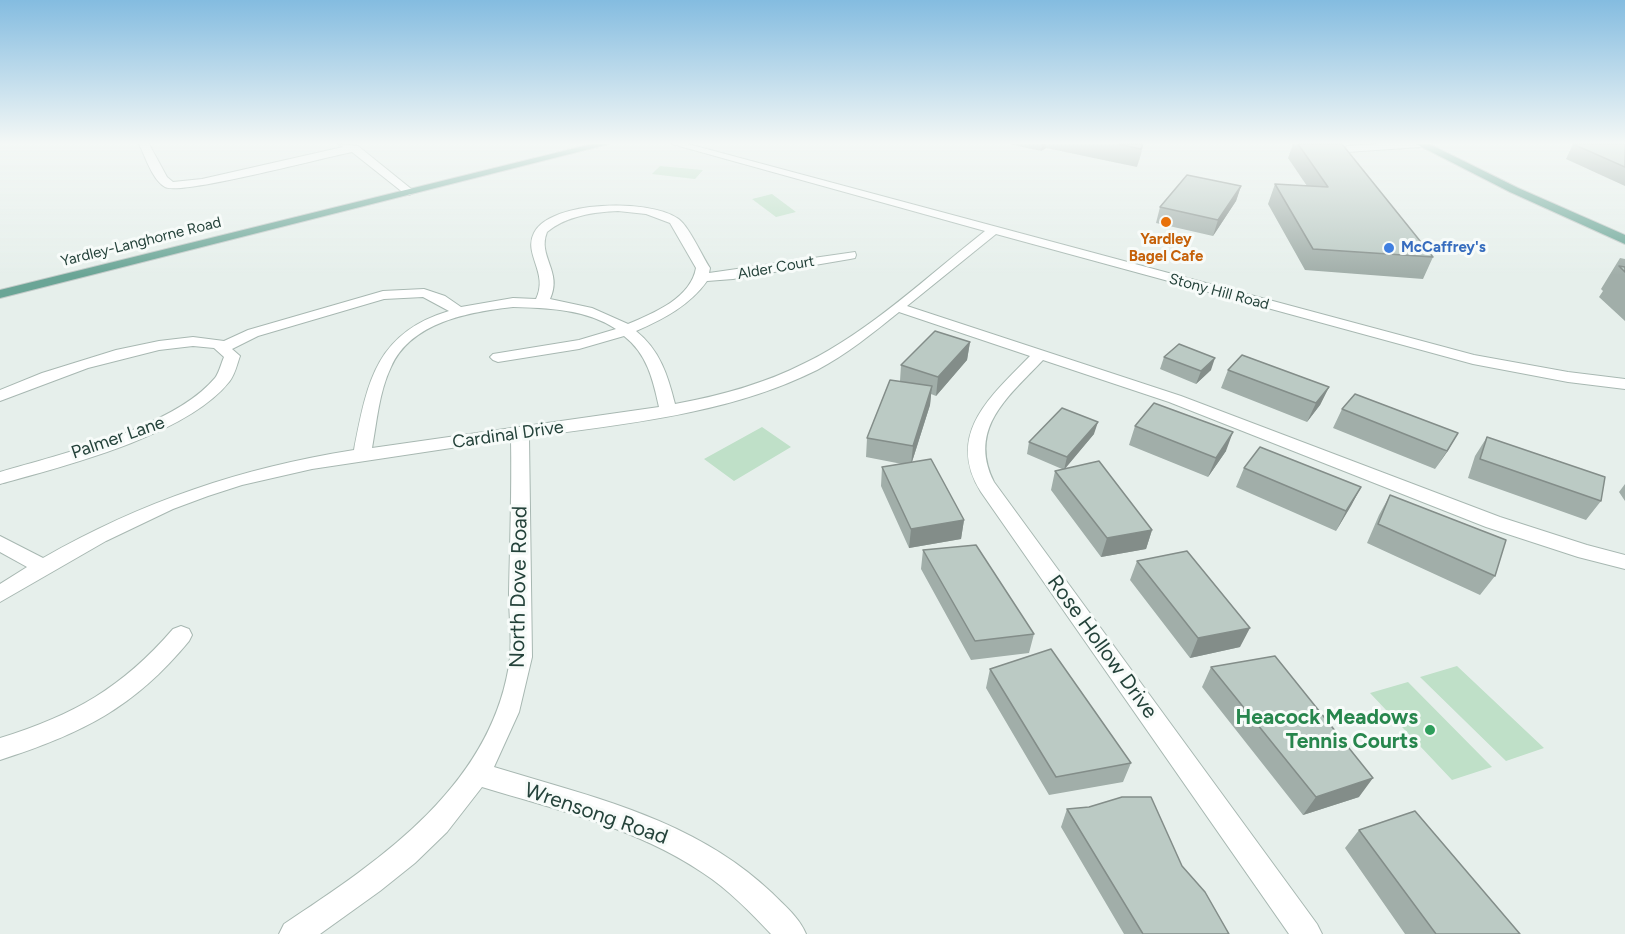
<!DOCTYPE html>
<html>
<head>
<meta charset="utf-8">
<style>
  body { margin:0 }
  canvas { display:block; background:#e6efeb }
</style>
</head>
<body>
<canvas width="1625" height="934"></canvas>
<script>
const c = document.querySelector('canvas').getContext('2d');
c.lineJoin = 'round';
function fill(path, color) {
  c.fillStyle = color;
  c.fill(path, 'evenodd');
}
function stroke(path, color, width, dash) {
  c.strokeStyle = color;
  c.lineWidth = width;
  c.lineCap = dash ? 'butt' : 'round';
  c.setLineDash(dash || []);
  c.stroke(path);
}
function write(font, color, halo, rows, align = 'center') {
  c.font = font + ' Figtree,sans-serif';
  c.lineWidth = 6;
  c.setLineDash([]);
  c.textBaseline = 'middle';
  c.strokeStyle = halo;
  c.fillStyle = color;
  for (const [text, x, y, turn = 0] of rows) {
    c.save();
    c.translate(x, y);
    c.rotate((+turn || 0) * Math.PI / 180);
    c.textAlign = isNaN(turn) ? turn : align;
    if (halo) c.strokeText(text, 0, 0);
    c.fillText(text, 0, 0);
    c.restore();
  }
}
fill(new Path2D(`
  M660,166L703,170L695,179L652,174Z
  M772,194L796,212L776,217L752,199Z
  M762,427L791,447L734,481L704,459Z
  M1457,666L1544,748L1506,761L1420,677Z
  M1408,682L1492,767L1452,780L1370,693Z`), '#bfe0c8');
const minor = new Path2D(`
  M139,144H149L167,177L173,182L202,179L343,147L338,144L358,146L415,192L409,195L405,194L352,152C326,157 179,196 165,187C152,179 146,158 139,144Z
  M672,144H688L1474,355L1568,372L1625,379V389L1568,382L1473,364L996,234L907,306L1181,396L1500,517L1587,545L1625,555V569L1578,557L1486,527L1169,402L1043,360C1009,396 967,428 994,482L1317,924L1322,934H1289L981,492C945,434 991,396 1030,356L899,312C873,333 847,354 817,370C729,414 625,424 529,437L532,657L519,712L494,767C592,797 694,819 771,892C784,905 799,917 806,934H771C750,912 729,890 703,873C637,828 557,810 482,787L447,832L415,863L380,891L320,934H279L284,924C381,860 494,784 510,658C512,637 509,616 509,594C510,543 512,491 511,439L312,469L242,485L208,496L173,509L106,541L0,602V584L27,567L0,552V536L43,558C143,501 241,468 354,450C367,384 375,333 449,311L423,297L384,299L258,336L232,349L240,356C237,364 235,375 229,382C187,435 65,466 0,484V472C61,454 173,428 215,378C219,373 221,364 224,357L214,348L193,346L159,350L88,368L0,401V390L42,373L116,350L159,341L193,337L224,341L248,330L383,291L424,289L445,296L461,307L513,298L536,299C549,273 523,254 534,233C551,200 649,199 677,218C688,224 702,256 710,268L709,273L855,252L856,255L855,258L850,259L733,279L707,281C690,305 664,319 636,331C660,350 668,376 675,404C719,396 764,384 805,363C869,332 929,275 985,231ZM618,211L646,214L670,223L696,268C691,298 654,313 628,324L592,308L550,299C563,272 537,256 547,232C566,216 594,212 618,211ZM513,307C548,308 586,309 616,329L579,340L493,354L490,357L493,360L498,362L579,349L624,336C647,354 653,379 659,407L372,448C377,421 379,392 391,367C411,322 469,312 513,307Z
  M1378,144H1425L1420,147L1347,152L1342,149L1347,146Z
  M181,626L189,629L192,635L189,641C134,708 81,734 0,760V738C74,715 122,688 173,629Z`);
const major = new Path2D(`
  M592,144H609L0,298V290Z
  M1416,144H1429L1518,188L1625,235V244L1510,192Z`);
stroke(minor, '#a8b8b2', 2);
stroke(major, '#c2cac8', 2);
fill(minor, '#fff');
fill(major, '#6aa596');
fill(new Path2D(`
  M1009,144H1143L1137,167L1046,148L1041,151Z
  M1293,144H1342L1433,257L1423,279L1305,270L1268,204L1275,184L1307,186L1288,158Z
  M1573,144H1625V186L1566,159Z
  M1241,186L1236,201L1213,236L1156,223L1160,207Z
  M1620,258L1625,259V321L1599,297L1603,291L1601,289Z
  M970,342L967,360L936,396L931,394L930,405L912,462L964,520L961,539L909,548L881,486L882,467L902,464L866,457L867,438L900,381L901,365Z
  M1164,357L1211,370L1196,384L1160,369Z
  M1228,370L1329,387L1320,405L1307,422L1221,388Z
  M1355,394L1447,452L1435,469L1333,428L1342,409Z
  M1135,426L1226,451L1208,477L1129,445Z
  M1094,434L1064,469L1152,530L1146,549L1101,557L1051,490L1055,471L1062,469L1027,454L1029,442Z
  M1487,437L1601,501L1586,520L1468,478L1475,456Z
  M1244,468L1361,487L1336,531L1236,487Z
  M1625,484V501L1619,492Z
  M1390,495L1495,576L1480,595L1367,543L1379,515Z
  M923,550L1034,634L1029,653L971,660L921,569Z
  M1137,561L1240,647L1190,658L1130,580Z
  M1211,667L1359,797L1303,815L1202,687Z
  M990,669L1131,763L1123,782L1049,795L986,688Z
  M1067,809L1182,866L1229,934H1124L1061,827Z
  M1359,830L1520,934H1405L1345,848Z`), '#a1aea9');
fill(new Path2D(`
  M1042,144H1046V148L1041,151Z
  M1143,144L1141,154L1137,167Z
  M1241,186L1236,201L1213,236L1218,220Z
  M970,342L967,360L936,396L938,377Z
  M1215,358L1211,370L1196,384L1201,371Z
  M932,386L930,405L911,465L913,446Z
  M1329,387L1320,405L1307,422L1316,403Z
  M1098,422L1094,434L1064,470L1067,457Z
  M1233,432L1226,451L1208,477L1216,458Z
  M1458,433L1447,452L1435,469L1447,451Z
  M1361,487L1351,506L1336,531L1346,511Z
  M964,520L961,539L909,548L911,529Z
  M1152,530L1146,549L1101,557L1107,538Z
  M1250,628L1240,647L1190,658L1198,638Z
  M1373,778L1359,797L1303,815L1316,797Z`), '#838d89');
const building = new Path2D(`
  M1118,144H1143L1141,149Z
  M1298,144H1342L1433,257L1313,249L1275,184L1328,187Z
  M1573,144H1625V167Z
  M1187,175L1241,186L1218,220L1160,207Z
  M1619,266L1625,267V272Z
  M935,331L970,342L938,377L901,365Z
  M1179,344L1215,358L1201,371L1164,357Z
  M1242,355L1329,387L1316,403L1228,370Z
  M890,380L932,386L913,446L867,438Z
  M1355,394L1458,433L1447,451L1342,409Z
  M1154,403L1233,432L1216,458L1135,426Z
  M1062,408L1098,422L1067,457L1029,442Z
  M1487,437L1605,477L1601,501L1480,459Z
  M1260,447L1361,487L1346,511L1244,468Z
  M931,459L964,520L911,529L882,467Z
  M1099,461L1152,530L1107,538L1055,471Z
  M1390,495L1506,540L1495,576L1378,524Z
  M976,545L1034,634L975,641L923,550Z
  M1187,551L1250,628L1198,638L1137,561Z
  M1051,649L1131,763L1056,777L990,669Z
  M1275,656L1373,778L1316,797L1211,667Z
  M1122,797H1151L1182,866L1205,892L1229,934H1143L1067,809L1089,807Z
  M1415,811L1520,934H1436L1359,830Z`);
fill(building, '#bbcac4');
stroke(building, '#838d89', 1.5);
const sky = c.createLinearGradient(0, 0, 0, 275);
sky.addColorStop(0, '#84bce0');
sky.addColorStop(0.52, '#f4f8f6');
sky.addColorStop(1, '#f4f8f600');
c.fillStyle = sky;
c.fillRect(0, 0, 1625, 275);
for (const [x, y, r, color] of [
  [1166,222,6,"#e8710a"],
  [1389,248,6,"#3f7fe0"],
  [1430,730,6,"#2e9e5b"]
]) {
  const dot = new Path2D();
  dot.arc(x, y, r, 0, 2 * Math.PI);
  c.fillStyle = color;
  c.fill(dot);
  stroke(dot, '#f7fbf9', 2);
}
write('bold 15px', '#c56008', '#f7fbf9', [
  ["Yardley",1166,240],
  ["Bagel Cafe",1166,257]
]);
write('15px', '#24423a', '#f7fbf9', [
  ["Yardley-Langhorne Road",141,242,-14],
  ["Alder Court",776,268,-10],
  ["Stony Hill Road",1219,292,15]
]);
write('bold 15px', '#366cbe', '#f7fbf9', [
  ["McCaffrey's",1401,248]
], 'left');
write('18px', '#24423a', '#f7fbf9', [
  ["Cardinal Drive",508,435,-8],
  ["Palmer Lane",118,438,-19]
]);
write('21px', '#24423a', '#f7fbf9', [
  ["North Dove Road",519,587,-89],
  ["Rose Hollow Drive",1102,647,54],
  ["Wrensong Road",596,814,19]
]);
write('bold 21px', '#27864d', '#f7fbf9', [
  ["Heacock Meadows",1418,718],
  ["Tennis Courts",1418,742]
], 'right');
</script>
</body>
</html>
